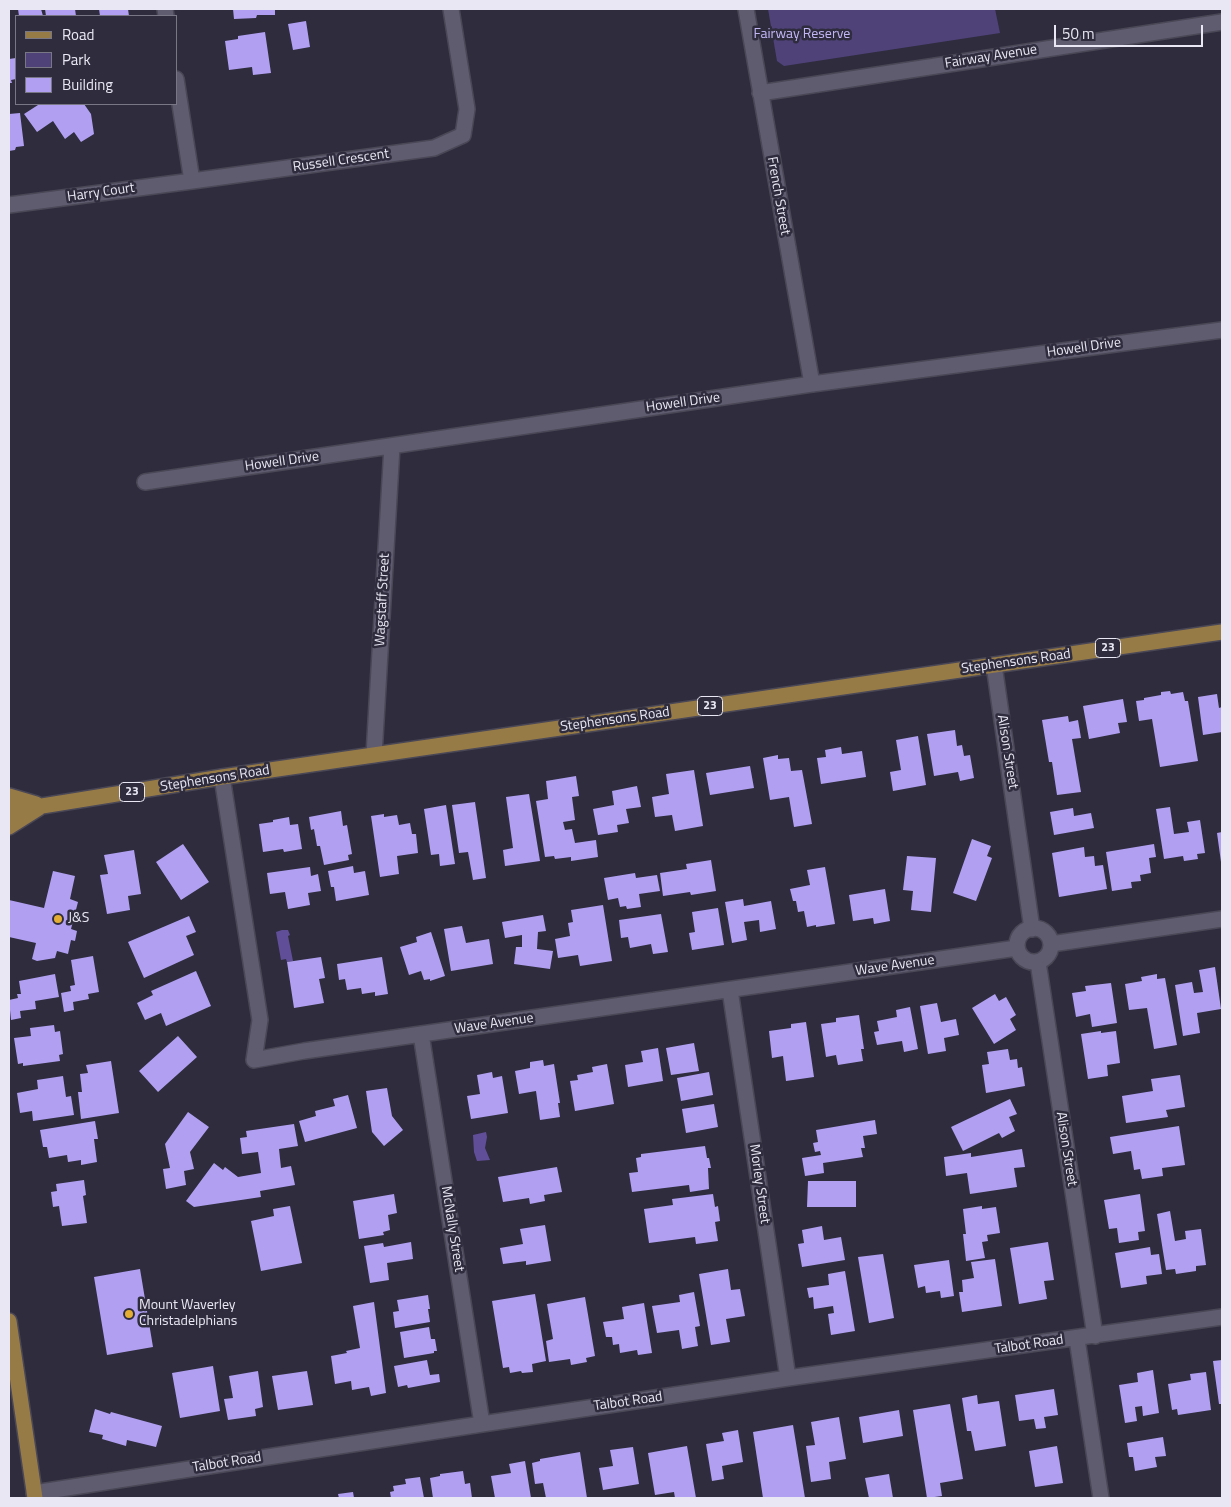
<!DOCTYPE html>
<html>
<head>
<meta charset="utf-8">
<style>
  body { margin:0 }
  #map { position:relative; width:1231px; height:1507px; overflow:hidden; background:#2f2c3e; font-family:"Titillium Web",sans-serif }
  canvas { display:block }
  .frame { position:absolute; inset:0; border:10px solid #e9e7f3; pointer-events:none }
  .legend { position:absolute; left:15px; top:15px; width:162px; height:90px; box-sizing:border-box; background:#2f2c3e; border:1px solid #797786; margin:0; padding:6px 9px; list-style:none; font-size:15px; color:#e9e7f3 }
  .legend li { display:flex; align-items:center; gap:10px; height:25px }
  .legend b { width:25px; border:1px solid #797786 }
  .scale { position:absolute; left:1054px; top:25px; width:149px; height:22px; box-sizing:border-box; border:2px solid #e9e7f3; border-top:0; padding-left:6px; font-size:15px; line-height:18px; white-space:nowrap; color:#e9e7f3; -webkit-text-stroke:4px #2f2c3e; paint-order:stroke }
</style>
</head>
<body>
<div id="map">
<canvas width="1231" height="1507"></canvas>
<div class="frame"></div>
<ul class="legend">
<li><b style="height:6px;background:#977b47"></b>Road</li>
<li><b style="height:14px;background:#4f4279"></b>Park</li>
<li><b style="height:14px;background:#b1a0f2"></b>Building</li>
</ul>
<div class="scale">50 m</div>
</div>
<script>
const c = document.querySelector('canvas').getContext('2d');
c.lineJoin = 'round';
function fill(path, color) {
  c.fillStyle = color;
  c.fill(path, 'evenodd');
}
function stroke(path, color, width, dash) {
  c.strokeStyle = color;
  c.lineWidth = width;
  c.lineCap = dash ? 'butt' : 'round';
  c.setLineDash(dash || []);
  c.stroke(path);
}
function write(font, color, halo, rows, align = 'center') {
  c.font = font + ' "Titillium Web",sans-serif';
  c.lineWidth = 5;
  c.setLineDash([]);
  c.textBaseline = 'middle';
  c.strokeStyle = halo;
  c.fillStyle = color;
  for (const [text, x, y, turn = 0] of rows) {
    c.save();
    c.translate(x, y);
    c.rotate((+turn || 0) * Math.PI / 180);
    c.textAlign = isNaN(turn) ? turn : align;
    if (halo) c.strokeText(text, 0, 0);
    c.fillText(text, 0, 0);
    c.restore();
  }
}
fill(new Path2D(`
  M768,9H995L1000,33L784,66L777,61Z`), '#4f4279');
fill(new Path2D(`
  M282,930H288L290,935L288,936L293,961L287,962L286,959L281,960L276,932Z
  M486,1132L487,1137L485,1148L490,1160L477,1161L474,1152L473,1135Z`), '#614e99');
fill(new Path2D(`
  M18,9H41L43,16H19Z
  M45,9H75L76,16H46Z
  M99,9H128L129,16H100Z
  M233,9H275V15H257L256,18L234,19Z
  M306,21L310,47L293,50L288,24Z
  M265,32L271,73L253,75L252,67L229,70L225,41L238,39V36Z
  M16,58V79L11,80L12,83H9V59Z
  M37,104H84L91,114L94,134L81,142L74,132L65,139L53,121L37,132L24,114L38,105Z
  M20,113L24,146L16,147L15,150L9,151V114Z
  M1170,691L1171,694L1183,692L1185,701H1188L1198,761L1160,767L1152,719L1139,721L1136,701L1144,700V698L1161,695V692Z
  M1217,694L1219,708L1222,707V732L1203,735L1198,697Z
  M1123,699L1127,722L1118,723L1120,733L1089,739L1083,706Z
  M1068,716L1069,722L1078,720L1081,738L1072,739L1081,792L1057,795L1052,762H1049L1042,720Z
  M955,730L957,746L962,745L964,756L970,755L974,778L960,781L958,772L934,776L927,734Z
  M918,736L926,785L893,791L890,772L901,770L896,740Z
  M841,747L842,754L862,751L866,777L821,784L817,758L826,757L825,750Z
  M778,755V759L789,758L791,771L802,770L812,824L794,827L789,797L770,800L763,758Z
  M750,766L754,788L710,795L706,773Z
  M694,770L703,826L675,831L672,815L655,817L652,797L669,794L666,774Z
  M576,776L579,796L572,797L575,820L563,822L565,830L572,829L575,843L596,840L598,857L571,861V857L555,859L554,856L545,857L536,801L548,799L546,781Z
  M637,786L641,807L626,809L629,823L617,825L618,832L598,835L593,809L614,805L612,791Z
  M529,794L540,861L505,866L503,850L513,848L506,797Z
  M475,802L486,878L473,880L468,852L459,853L452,805Z
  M446,805L455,864L440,866L439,854L431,855L424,809Z
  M1170,807L1174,834L1189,832L1187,822L1200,820L1205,853L1197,854L1198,859L1184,861L1183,856L1164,859L1156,809Z
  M1073,808L1074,816L1091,813L1094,828L1054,835L1050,812Z
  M341,811L343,826L347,825L352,854L348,855L349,860L324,865L320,846H317L314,829L311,830L309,817Z
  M384,814V817L397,815L399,825L410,823L412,834H416L418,853L397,856L399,874L380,877L371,816Z
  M289,817L290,825L298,824L302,849L284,852L283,849L263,852L259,824L273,822V820Z
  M1222,832V862H1221L1217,833Z
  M972,839L991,846L987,856L992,858L976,901L953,893Z
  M183,844L209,882L181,900L156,862Z
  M1154,844L1156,857L1149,858L1151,873L1140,875L1141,881L1131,882L1132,888L1112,891L1106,852Z
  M1084,847L1085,857L1094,856L1095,866L1103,865L1107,889L1059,897L1052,853Z
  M134,850L141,894L128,896L130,910L107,914L100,875L108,874L104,855Z
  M907,856L936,858L931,912L911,910L913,891L903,890Z
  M711,860L716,891L691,895L690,892L663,896L660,873L687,869L686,864Z
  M353,866L354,873L365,871L369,895L336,901L334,887H331L328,871Z
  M310,867L311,876L318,874L321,891L308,893L310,905L288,909L285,892L270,894L267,873Z
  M825,867L835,924L816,927V925L807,927L804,911L798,912L796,901H793L790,889L810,885L807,870Z
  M53,871L75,876L70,899L78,902L71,929L77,931L75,941L71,940L68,954L57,951L55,958L37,961L32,959L36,943L9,937V900L44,908Z
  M635,873L636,878L657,875L660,891L639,894L641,907L627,909L626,906L620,907L618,898L608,900L604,878Z
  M885,889L890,921L874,924L873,918L853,921L849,895Z
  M743,899L744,906L771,901L776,929L760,932L759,920L744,922L747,940L732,943L725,902Z
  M603,905L612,961L580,966L578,955L558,958L555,939L570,936L568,923L573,922L571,910Z
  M718,908L724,945L692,950L689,933L695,932L692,912Z
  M661,914L668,952L653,954L651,944L630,948L628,937L621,938L619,920Z
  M543,915L546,931L538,932L537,949L553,951L550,969L514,964L516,947H522V935L505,938L502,922Z
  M189,916L196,932L186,936L194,955L144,978L128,942Z
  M462,926L466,943L489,939L493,964L451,971L444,929Z
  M431,932L445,976L430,981V979L424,980L421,971L409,975L400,947L417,942L416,937Z
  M93,956L99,992L88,994L89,999L73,1002L74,1010L64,1012L61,993L71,991L70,986L75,985L71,960Z
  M321,957L325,978L319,979L324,1003L294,1008L287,962Z
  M382,957L388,994L375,996V992L362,994L361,988L347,990L345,979L339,980L337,964Z
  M1215,967L1221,1009L1197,1013L1200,1033L1183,1036L1175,985L1192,982L1194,993L1203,992L1199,970Z
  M196,971L211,1006L166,1026L161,1013L145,1020L137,1003L153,995L151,991Z
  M55,974L59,997L35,1001L36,1009L20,1011L21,1018L11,1020L9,1000L18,998L17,994H21L19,981Z
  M1157,974V979L1165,978L1177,1045L1154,1049L1147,1008L1129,1010L1125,984L1142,981L1141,977Z
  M1111,983L1117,1023L1092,1027L1090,1014L1076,1017L1072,993L1086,991L1085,986Z
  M995,994L999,1001L1006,997L1016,1015L1010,1019L1016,1030L994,1044L972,1008Z
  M937,1003L941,1022L956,1019L959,1035L944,1038L946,1051L928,1054L920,1006Z
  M910,1007L918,1049L904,1052L902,1041L877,1045L874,1032L879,1031L877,1021L897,1017L896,1010Z
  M859,1015L864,1049H861L863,1061L838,1065L836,1055L826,1057L821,1024L836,1022V1018Z
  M806,1022L814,1077L786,1081L783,1056L772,1058L769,1031L791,1028V1024Z
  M54,1025L55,1032L60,1031L63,1054L59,1055L60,1061L23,1066V1063L18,1064L14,1038L31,1036L30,1028Z
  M1101,1031V1033L1116,1031L1120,1063L1107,1065L1108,1076L1088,1079L1081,1034Z
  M178,1036L197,1057L158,1092L139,1071Z
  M694,1043L699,1071L671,1075L666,1048Z
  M658,1048L663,1081L628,1087L625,1065L643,1062L641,1051Z
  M1008,1049L1010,1060L1017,1059L1018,1068L1022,1067L1025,1086L986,1093L982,1065L989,1064L987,1052Z
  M543,1060L544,1066L554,1064L560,1103H558L560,1117L540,1120L536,1091L519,1094L515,1071L530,1068V1062Z
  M111,1061L119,1113L81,1119L78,1092H82L80,1074L88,1073L86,1065Z
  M607,1064L614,1104L575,1111L570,1081L578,1080L577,1075L593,1072L592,1067Z
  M492,1072L493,1078L502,1076L508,1113L471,1119L467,1096L480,1094L477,1075Z
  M709,1072L713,1095L681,1101L677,1078Z
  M1180,1075L1185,1107L1166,1110L1168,1117L1126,1123L1122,1096L1153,1091L1151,1079Z
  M63,1076L66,1097L71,1096L74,1115L33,1121L32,1111L20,1113L17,1093L38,1089L37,1080Z
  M387,1088L392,1116L403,1130L384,1146L372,1132L366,1091Z
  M348,1095L357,1128L305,1142L299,1121L316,1116L315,1111L335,1106L333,1099Z
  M1010,1099L1017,1114L1009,1117L1015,1131L1002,1138L999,1133L963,1151L951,1127Z
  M714,1104L718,1127L686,1133L682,1109Z
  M188,1112L209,1127L190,1152L194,1169L184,1171L186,1185L166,1189L163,1169L170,1168L165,1144Z
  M875,1120L877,1134L863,1136L865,1148H861L863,1157L823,1163L824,1173L805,1176L802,1158L821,1155L820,1151L815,1152L813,1143L818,1142L816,1130Z
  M95,1121L98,1139H94L97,1162L81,1165V1160L68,1162L67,1155L49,1158L47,1147H43L40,1130Z
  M294,1124L298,1146L279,1149L281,1168L291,1166L295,1185L260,1191L261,1197L194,1207L186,1201L214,1163L223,1170L225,1167L238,1177L261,1173L258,1152L242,1154L240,1138L247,1137L246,1131Z
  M1179,1126L1185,1165L1162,1168L1163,1176L1142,1179L1140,1169L1134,1170L1131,1151L1113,1154L1110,1137Z
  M705,1146L707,1158H709L711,1168H708L709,1189L690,1192L689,1185L632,1192L629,1173L638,1172L636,1158L641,1157V1154Z
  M1022,1149L1025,1167L1014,1168L1017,1187L970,1194L967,1173L946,1176L944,1157L971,1153V1157Z
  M557,1167L562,1192L544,1195L545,1201L530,1204L529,1198L503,1202L498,1177Z
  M84,1180L86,1195L83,1196L87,1223L62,1226L59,1206L53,1207L51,1192L57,1191L56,1184Z
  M808,1181H856V1207H807Z
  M394,1194L397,1213L388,1215L390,1230L383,1232L384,1235L359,1239L353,1201Z
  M713,1194L715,1207L718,1206L720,1221L715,1222L718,1241L696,1244L695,1237L649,1243L644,1209L673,1205L672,1199Z
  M1140,1194L1145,1231L1138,1232L1139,1240L1119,1243L1117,1228L1109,1229L1104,1200Z
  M290,1206L302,1263L261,1271L251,1221L274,1216L273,1209Z
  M982,1206V1209L996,1207L1000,1233L987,1235L988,1241L982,1242L985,1258L966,1261L963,1234H966L963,1209Z
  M1170,1211L1175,1241L1186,1239L1185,1231L1201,1229L1206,1265L1196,1266V1271L1176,1274L1175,1269L1166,1270L1157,1214Z
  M545,1225L551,1261L526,1265V1261L503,1264L500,1248L523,1244L520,1229Z
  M822,1226L824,1240L841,1237L845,1260L802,1267L798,1244L804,1243L802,1230Z
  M411,1242L413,1259L387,1263L389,1280L370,1283L364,1246L383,1243L384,1247Z
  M1048,1242L1054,1280L1044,1281L1047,1299L1019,1304L1010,1248Z
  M1150,1247L1151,1255L1159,1254L1162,1274L1146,1276L1147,1284L1121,1288L1115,1253Z
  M883,1254L894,1318L869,1323L858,1257Z
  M995,1259L1002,1306L962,1312L959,1292H963L962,1280L974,1278L971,1262Z
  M949,1260L954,1296L941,1298L940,1291L926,1293L925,1286L918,1288L914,1265Z
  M140,1269L153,1347L107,1355L94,1277Z
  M728,1269L731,1290L740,1289L745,1316L726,1319L730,1342L711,1345L699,1274Z
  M845,1271L855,1331L831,1335L828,1314L834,1313L833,1306L814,1309L813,1297L809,1298L807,1288L829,1285L828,1274Z
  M694,1292L700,1326L695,1327L698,1346L682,1349L679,1330L657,1333L652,1306L680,1302L679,1295Z
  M535,1294L546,1361L532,1364L533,1372L522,1373L521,1371L510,1373L509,1367L503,1368L492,1301Z
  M428,1295L430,1309H428L430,1322L395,1328L393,1312L399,1311L397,1300Z
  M585,1297L595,1356L586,1358L587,1362L571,1365L570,1359L549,1362L546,1341L553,1339L547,1304Z
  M374,1302L386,1393L371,1396L369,1387L352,1390L351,1381L335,1384L331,1356L347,1353L346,1351L360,1348L353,1306Z
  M644,1303L652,1353L638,1355L637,1350L620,1353L619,1344L613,1345L612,1337H606L603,1322L624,1319L622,1307Z
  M429,1327L431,1339H435L437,1351H434V1353L404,1358L400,1332Z
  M427,1360L430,1375L439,1374L440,1382L408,1388L407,1385L398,1387L394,1366Z
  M1222,1360V1404H1219L1213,1361Z
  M213,1366L220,1411L180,1418L172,1373Z
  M1153,1370L1159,1413L1143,1416L1142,1406L1135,1407L1137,1421L1125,1423L1119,1385L1138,1382L1137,1373Z
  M258,1371L263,1407L255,1409L256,1416L228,1420L224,1399L233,1398L229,1376Z
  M307,1371L313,1405L278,1410L272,1376Z
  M1206,1372L1211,1410L1178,1415L1177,1409L1172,1410L1168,1384L1191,1380L1190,1374Z
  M1054,1389L1058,1415L1044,1417L1046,1428L1036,1429L1034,1419L1019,1421L1015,1395Z
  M977,1395L978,1404L999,1401L1006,1446L975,1451L971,1431H967L962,1398Z
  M950,1404L963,1479L940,1483L942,1496L927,1498L913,1410Z
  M95,1409L110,1414L111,1412L162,1426L156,1447L127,1440L126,1446L102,1439L103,1435L89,1432Z
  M899,1410L903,1436L863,1443L859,1417Z
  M839,1417L846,1459L829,1462L831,1479L811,1482L806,1446L815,1445L811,1422Z
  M793,1425L805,1498H763L753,1432Z
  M738,1430L743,1462L722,1466L724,1479L712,1481L706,1444L724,1441L722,1433Z
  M1163,1437L1166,1456L1155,1457L1157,1467L1135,1471L1133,1457H1129L1127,1443Z
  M687,1446L696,1498H675L674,1492L655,1495L648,1453Z
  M1057,1446L1063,1483L1035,1487L1029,1451Z
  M633,1447L639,1484L603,1490L599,1468L613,1466L610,1450Z
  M580,1452L587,1498H546L543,1483L535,1484L532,1463L540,1461V1459Z
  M525,1461L531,1498H495L491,1476L511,1473L509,1464Z
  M463,1471L465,1484L470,1483L472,1498H433L430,1478L440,1476V1474Z
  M889,1474L893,1498H869L865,1478Z
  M420,1477L424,1498H391L390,1492L394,1491L393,1486L406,1484L405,1479Z
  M353,1492L354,1498H339L338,1494Z`), '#b1a0f2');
const street = new Path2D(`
  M165,9L166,16
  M746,9L812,384
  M176,79L192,181L434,148L463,135L467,109L451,9
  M760,93L1222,22
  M9,205L192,181
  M145,482L812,384L1222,330
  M994,665L1032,929
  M374,755L392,446
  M222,777L260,1020L254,1060L304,1051L1017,948
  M1017 945a17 17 0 1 1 34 0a17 17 0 1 1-34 0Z
  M1051,944L1222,919
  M1038,962L1095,1336
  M730,990L788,1378
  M421,1034L482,1424
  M1077,1339L1101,1498
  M34,1493L482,1424L788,1378L1222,1317`);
const primary = new Path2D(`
  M9,796L36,804
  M9,810L42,806L222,777L1222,632
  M9,827L39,808
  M9,1321L35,1498`);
stroke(street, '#4a4756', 18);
stroke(primary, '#4a4756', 18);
stroke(street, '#5f5c70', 15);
stroke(primary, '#977b47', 15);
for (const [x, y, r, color] of [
  [58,919,5,"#e4ae35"],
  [129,1314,5,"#e4ae35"]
]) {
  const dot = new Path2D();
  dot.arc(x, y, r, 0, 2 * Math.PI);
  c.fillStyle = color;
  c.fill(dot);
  stroke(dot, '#2f2c3e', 2);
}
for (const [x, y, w] of [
  [1108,648,25],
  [710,706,25],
  [132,792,25]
]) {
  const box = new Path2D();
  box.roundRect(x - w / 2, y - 9.5, w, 19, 4);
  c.fillStyle = '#2f2c3e';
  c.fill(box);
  stroke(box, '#e9e7f3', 1);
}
write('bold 12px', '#e9e7f3', null, [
  ["23",1108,648],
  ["23",710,706],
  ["23",132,792]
]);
write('14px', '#c2b6f5', '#2f2c3e', [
  ["Fairway Reserve",802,35]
]);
write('14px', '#e9e7f3', '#2f2c3e', [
  ["Fairway Avenue",991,57,-9],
  ["Russell Crescent",341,161,-8],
  ["Harry Court",101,193,-8],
  ["French Street",778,196,80],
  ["Howell Drive",1084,348,-8],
  ["Howell Drive",683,403,-8],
  ["Howell Drive",282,462,-8],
  ["Wagstaff Street",383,600,-87],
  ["Stephensons Road",1016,662,-8],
  ["Stephensons Road",615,720,-8],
  ["Alison Street",1007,752,81],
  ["Stephensons Road",215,779,-9],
  ["Wave Avenue",895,966,-8],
  ["Wave Avenue",494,1024,-8],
  ["Alison Street",1066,1149,81],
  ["Morley Street",759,1184,82],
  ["McNally Street",452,1229,81],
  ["Talbot Road",1029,1345,-8],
  ["Talbot Road",628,1402,-8],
  ["Talbot Road",227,1463,-9]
]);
write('14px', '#e9e7f3', '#2f2c3e', [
  ["J&S",68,919],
  ["Mount Waverley",139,1306],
  ["Christadelphians",139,1322]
], 'left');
</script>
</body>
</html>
